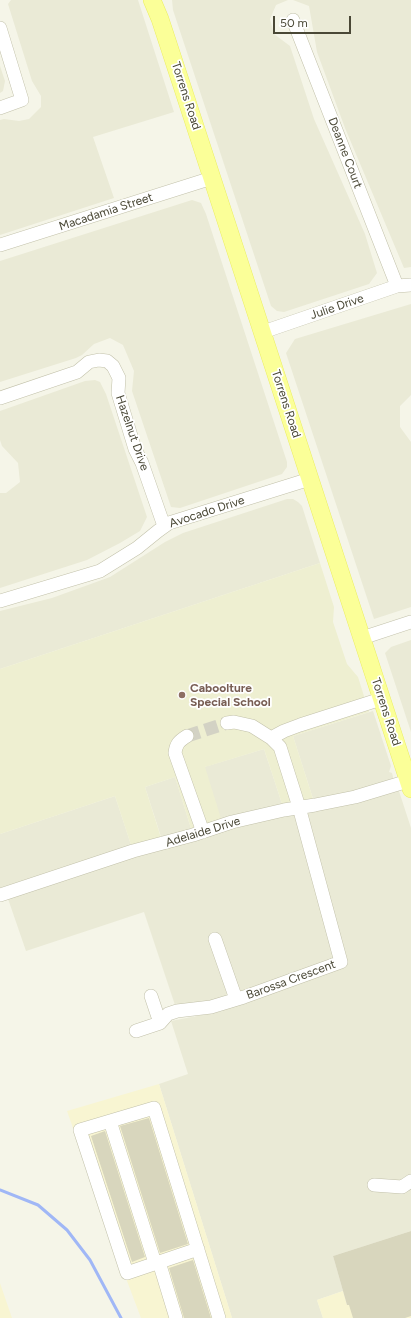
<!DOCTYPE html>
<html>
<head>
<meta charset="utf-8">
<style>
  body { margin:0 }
  #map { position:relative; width:411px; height:1318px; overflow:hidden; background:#f5f5e8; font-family:Figtree,sans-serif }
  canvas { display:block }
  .scale { position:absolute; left:273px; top:16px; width:78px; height:18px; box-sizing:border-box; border:2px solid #4a4836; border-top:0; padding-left:5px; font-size:12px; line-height:14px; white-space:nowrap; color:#4a4836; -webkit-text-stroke:3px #fff; paint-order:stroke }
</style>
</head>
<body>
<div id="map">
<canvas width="411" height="1318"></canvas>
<div class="scale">50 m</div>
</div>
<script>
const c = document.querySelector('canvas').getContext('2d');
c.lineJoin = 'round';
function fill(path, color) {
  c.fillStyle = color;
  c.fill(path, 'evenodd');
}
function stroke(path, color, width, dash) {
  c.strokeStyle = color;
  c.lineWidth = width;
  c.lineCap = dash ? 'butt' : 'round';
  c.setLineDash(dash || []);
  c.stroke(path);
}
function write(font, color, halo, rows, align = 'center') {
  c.font = font + ' Figtree,sans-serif';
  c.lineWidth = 3.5;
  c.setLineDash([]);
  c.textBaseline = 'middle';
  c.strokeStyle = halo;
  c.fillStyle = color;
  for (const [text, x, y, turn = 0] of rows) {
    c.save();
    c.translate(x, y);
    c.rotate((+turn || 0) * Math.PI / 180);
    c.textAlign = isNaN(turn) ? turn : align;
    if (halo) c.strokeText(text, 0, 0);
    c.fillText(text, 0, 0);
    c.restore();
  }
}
fill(new Path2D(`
  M11,0H138L174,112L93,137L114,198L0,235V120L4,119L19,121L29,119L41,107V96L32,81L8,4Z
  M172,0H288L276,5L270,19L274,34L290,46L314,119L365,234L377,273L369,284L284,312L277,311L271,306L173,10Z
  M293,0H411V267L404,268L345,128L317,52L309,6Z
  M0,66L5,81L3,91L0,93Z
  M192,200L201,203L206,214L287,462V467L282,474L180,508L171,507L132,391L134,371L123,345L110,338L94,344L82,355L76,358L0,382V261Z
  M411,304V395L400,406V427L411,442V607L374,619L286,353L295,339Z
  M95,380L100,382L106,394L147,517L140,531L120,543L87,560L0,588V493H6L20,482L18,463L2,446L0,440V411L85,381Z
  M287,499H293L298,502L302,506L320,563L0,669V611L52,598L110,577L165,542L183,533Z
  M411,640V732L385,653L391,647Z
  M373,711L391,766L389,772L392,773L395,785H397L411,828V1231L333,1256L343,1291L317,1300L323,1318H232L159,1084L188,1074L171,1021L223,1011L221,1004L177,1011L144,912L26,951L6,893L0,895V834L115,796L133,851L163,843L145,787L175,777L193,835L222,825L204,767L264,749L284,810L315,805L293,736Z`), '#eaead6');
fill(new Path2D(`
  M159,1084L232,1318H141L124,1273L67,1111Z
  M0,1283L12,1318H0Z
  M411,1284V1318H323L317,1300L343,1291L347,1305Z`), '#f8f5d2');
fill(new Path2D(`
  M320,563L334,607L333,622L347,664L358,677L369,712L293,736L315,805L284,810L264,749L205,767L223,825L193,835L175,777L145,787L163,844L133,851L115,796L0,834V669Z`), '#eeefd1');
stroke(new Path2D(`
  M0,1190L38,1205L67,1230L90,1260L121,1318`), '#a0b7f6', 3);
fill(new Path2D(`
  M149,1118L188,1244L160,1253L120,1126Z
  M105,1131L145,1257L132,1262L91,1136Z
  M411,1231V1316L405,1318H353L349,1305H347L333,1256Z
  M193,1260L211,1318H184L169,1268Z`), '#d8d6bd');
stroke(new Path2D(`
  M187,736L227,723`), '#d3d2c4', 13, [13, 6]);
const minor = new Path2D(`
  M293,20L397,286
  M0,28L22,100L0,108
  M0,245L212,178
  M263,332L397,286L411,285
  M0,398L77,372L89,362L99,360L107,361L113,366L119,378L118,393L135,449L142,463L164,526
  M0,601L100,571L137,548L158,531L169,523L310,479
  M362,638L411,622
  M187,736C179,741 176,744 175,753L203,832
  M271,738L284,731L300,725L381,699
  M0,895L133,851L193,835L232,822L284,810L315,805L355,797L408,781
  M215,939L236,999
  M151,996L160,1023
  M136,1031L160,1023L168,1014L177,1011L211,1007L244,997L341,962L299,807L280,747L271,738L252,726L234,722L227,723
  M110,1121L155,1263
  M374,1185L402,1187L411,1181
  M198,1249L127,1273L80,1130L154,1108L219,1318
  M159,1262L176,1318`);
const major = new Path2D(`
  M152,0L160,19L182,86L411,789`);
stroke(minor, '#c2c1aa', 14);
stroke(major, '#eaed5e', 18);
stroke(minor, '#fff', 13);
stroke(major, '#fbff98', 17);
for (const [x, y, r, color] of [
  [182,695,4,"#8d6e63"]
]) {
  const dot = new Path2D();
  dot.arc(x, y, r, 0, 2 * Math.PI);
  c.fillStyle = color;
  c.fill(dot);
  stroke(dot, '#fff', 1.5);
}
write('12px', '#4a4836', '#fff', [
  ["Torrens Road",186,96,72],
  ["Deanne Court",345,153,69],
  ["Macadamia Street",106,212,-18],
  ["Julie Drive",337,307,-19],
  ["Torrens Road",286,404,72],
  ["Hazelnut Drive",132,433,71],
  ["Avocado Drive",207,512,-18],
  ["Torrens Road",386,712,72],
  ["Adelaide Drive",203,832,-17],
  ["Barossa Crescent",291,980,-20]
]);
write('bold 12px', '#785e54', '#fff', [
  ["Caboolture",190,688],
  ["Special School",190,702]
], 'left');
</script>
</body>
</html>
